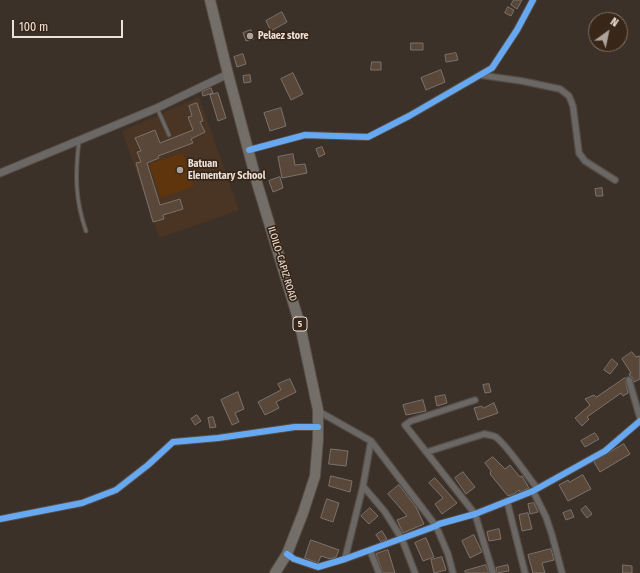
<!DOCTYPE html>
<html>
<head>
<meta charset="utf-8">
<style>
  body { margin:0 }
  #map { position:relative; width:640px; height:573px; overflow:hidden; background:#3b3129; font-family:"Fira Sans Condensed",sans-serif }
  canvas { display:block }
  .north { position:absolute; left:588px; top:12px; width:40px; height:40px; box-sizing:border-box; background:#382618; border:1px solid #807165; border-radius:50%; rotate:33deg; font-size:11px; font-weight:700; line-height:16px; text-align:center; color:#ece1d8 }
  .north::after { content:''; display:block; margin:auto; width:14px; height:18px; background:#aea39b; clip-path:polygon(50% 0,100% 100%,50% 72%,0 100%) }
  .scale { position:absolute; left:12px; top:20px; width:111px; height:18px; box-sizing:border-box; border:2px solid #ece1d8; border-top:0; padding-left:5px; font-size:12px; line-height:14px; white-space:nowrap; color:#ece1d8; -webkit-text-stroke:3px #382618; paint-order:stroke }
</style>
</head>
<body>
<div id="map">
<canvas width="640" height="573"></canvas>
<div class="north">N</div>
<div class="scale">100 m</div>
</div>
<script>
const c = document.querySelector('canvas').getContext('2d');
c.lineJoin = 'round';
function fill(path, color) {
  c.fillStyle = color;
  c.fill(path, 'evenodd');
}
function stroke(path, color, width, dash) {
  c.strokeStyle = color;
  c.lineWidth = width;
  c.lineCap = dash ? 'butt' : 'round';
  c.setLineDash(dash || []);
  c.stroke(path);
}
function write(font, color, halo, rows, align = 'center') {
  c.font = font + ' "Fira Sans Condensed",sans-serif';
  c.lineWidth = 3.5;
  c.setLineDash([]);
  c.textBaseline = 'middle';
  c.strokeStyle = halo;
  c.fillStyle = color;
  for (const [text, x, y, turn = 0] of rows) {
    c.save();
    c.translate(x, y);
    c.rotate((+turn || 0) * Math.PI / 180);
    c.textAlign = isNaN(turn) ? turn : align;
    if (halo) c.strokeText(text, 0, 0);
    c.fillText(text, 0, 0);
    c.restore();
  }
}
fill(new Path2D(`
  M199,97L239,210L159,238L122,131Z`), '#4a3423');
fill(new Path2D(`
  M183,153L194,186L161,198L149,164Z`), '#5e350d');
const building = new Path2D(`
  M514,0H522L517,9L511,5Z
  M508,7L514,10L511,16L505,13Z
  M282,12L287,22L271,31L266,21Z
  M251,30L254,39L246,41L243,33Z
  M411,43H423V50H411Z
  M456,53L458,60L446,62L445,55Z
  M243,54L246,64L237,67L234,57Z
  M372,62H381V70H371Z
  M441,70L445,82L426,90L421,78Z
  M293,73L303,94L291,100L281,79Z
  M250,75L251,82L244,83L243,76Z
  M211,88L213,93L203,96L202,92Z
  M218,93L226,118L218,121L210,95Z
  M197,103L203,121L200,122L205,132L191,139L193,143L158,156L159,158L147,163L160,205L180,199L183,209L163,215L164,219L153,222L136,163L141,162L137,152L141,151L135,138L155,130L160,143L193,130L188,117L192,116L189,106Z
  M281,108L286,126L270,131L264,113Z
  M322,147L325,154L319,157L316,149Z
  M293,154L295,165L305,164L307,173L282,178L278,157Z
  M280,177L283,188L273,192L269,181Z
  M602,188L603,196H596L595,189Z
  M632,352L636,357L640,356V379L634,382L632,377L630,376L629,374L631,373L622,359Z
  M612,359L618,364L610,374L604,370Z
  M625,378L628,393L623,396L621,393L587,417L589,419L582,426L575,418L590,405L585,399L594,395L596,397Z
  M290,379L296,392L276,402L279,408L265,415L258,402L281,390L278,384Z
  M489,384L491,392L485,393L483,385Z
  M238,392L244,409L235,413L239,422L232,425L221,400Z
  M445,395L447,403L437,406L435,397Z
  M423,400L426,411L406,415L403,405Z
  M494,403L498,413L478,420L474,408L482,406L483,408Z
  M197,415L201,421L195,425L191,419Z
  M213,417L216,427L210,428L208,418Z
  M595,433L599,439L585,447L581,441Z
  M624,444L630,454L600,472L594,462Z
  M331,449L348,451L346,466L329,464Z
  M493,457L505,469L510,465L520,477L522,476L529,488L520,492L519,490L514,494L508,496L490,474L491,471L485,463Z
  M463,472L475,487L466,494L455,478Z
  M583,475L591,489L568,501L559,485L568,480L569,482Z
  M331,476L352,481L350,492L329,486Z
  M435,478L457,503L442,514L435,504L443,498L429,483Z
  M399,485L416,507L424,524L403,533L397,520L407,516L388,494Z
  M327,499L339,503L333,522L321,518Z
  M534,503L538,512L530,514L528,504Z
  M586,506L592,514L587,518L581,510Z
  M370,508L378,516L369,524L361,516Z
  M571,510L574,517L566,520L563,513Z
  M528,513L532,529L522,531L519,515Z
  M499,529L501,539L489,541L487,532Z
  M382,531L387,539L381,542L376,535Z
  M474,535L482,552L470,558L462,541Z
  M426,538L434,557L423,561L415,543Z
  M311,540L339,550L336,557L330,559L321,556L318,563L305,558Z
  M551,549L554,560L542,563L545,573H533L528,555Z
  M388,550L395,573H383L376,554Z
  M442,557L446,570L434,573L431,560Z
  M486,565L489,573H465V571Z
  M508,565L509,571L497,573L496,568Z
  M623,565L632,566V573H623Z`);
fill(building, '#59483a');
stroke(building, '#7b726c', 1);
const service = new Path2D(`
  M157,108L169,135
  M79,141C75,174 75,200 86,231`);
const minor = new Path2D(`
  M480,75L522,81L560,89L569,96L573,106L579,153L585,161L615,180
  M249,150L305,135L368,137L409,116L492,68L517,30L533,0
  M629,380L640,418
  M475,400L411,421L405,425L475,514L493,573
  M318,411L371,441L436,526L448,554L453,573
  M427,452L484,434C488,435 492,435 496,437C509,448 526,474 537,488
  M363,486L385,512L402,539L415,573
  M533,491L546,517L552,535L562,573
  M507,501L525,573
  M0,519L82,503L116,490L148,465L173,442L218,438L295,427H318
  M372,550L371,553L379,573
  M287,554L294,559L318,567L345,559L436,526L439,524L475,514L533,491L605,451L640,421
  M345,559L363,486L371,441`);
const tertiary = new Path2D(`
  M0,173L157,108L228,74`);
const trunk = new Path2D(`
  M210,0L228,74L257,183L300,325L318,410V439L315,476L303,513L287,554L275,573`);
stroke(service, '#564d47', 5);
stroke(minor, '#564d47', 8);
stroke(tertiary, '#564d47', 9);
stroke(trunk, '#564d47', 12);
stroke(service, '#6b6764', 3);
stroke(minor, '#6b6764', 5.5);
stroke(tertiary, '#6b6764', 7);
stroke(trunk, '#746e68', 10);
stroke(new Path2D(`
  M249,150L305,135L368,137L409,116L492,68L517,30L533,0
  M0,519L82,503L116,490L148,465L173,442L218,438L295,427H318
  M287,554L294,559L318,567L345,559L436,526L439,524L475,514L533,491L605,451L640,421`), '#66a8f1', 6);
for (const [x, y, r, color] of [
  [250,36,4,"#aea39b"],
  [180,170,4,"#aea39b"]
]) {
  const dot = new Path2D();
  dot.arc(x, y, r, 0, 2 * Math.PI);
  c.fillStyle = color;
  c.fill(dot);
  stroke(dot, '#382618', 1.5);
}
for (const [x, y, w] of [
  [300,324,14]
]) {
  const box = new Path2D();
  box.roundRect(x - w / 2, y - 7, w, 14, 3);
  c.fillStyle = '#382618';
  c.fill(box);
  stroke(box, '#ece1d8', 1);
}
write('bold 9px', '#ece1d8', null, [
  ["5",300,324]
]);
write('bold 10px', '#ece1d8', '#382618', [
  ["Pelaez store",258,36],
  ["Batuan",188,164],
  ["Elementary School",188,176]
], 'left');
write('10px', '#ece1d8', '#382618', [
  ["ILOILO-CAPIZ ROAD",282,264,73]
]);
</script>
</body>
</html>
